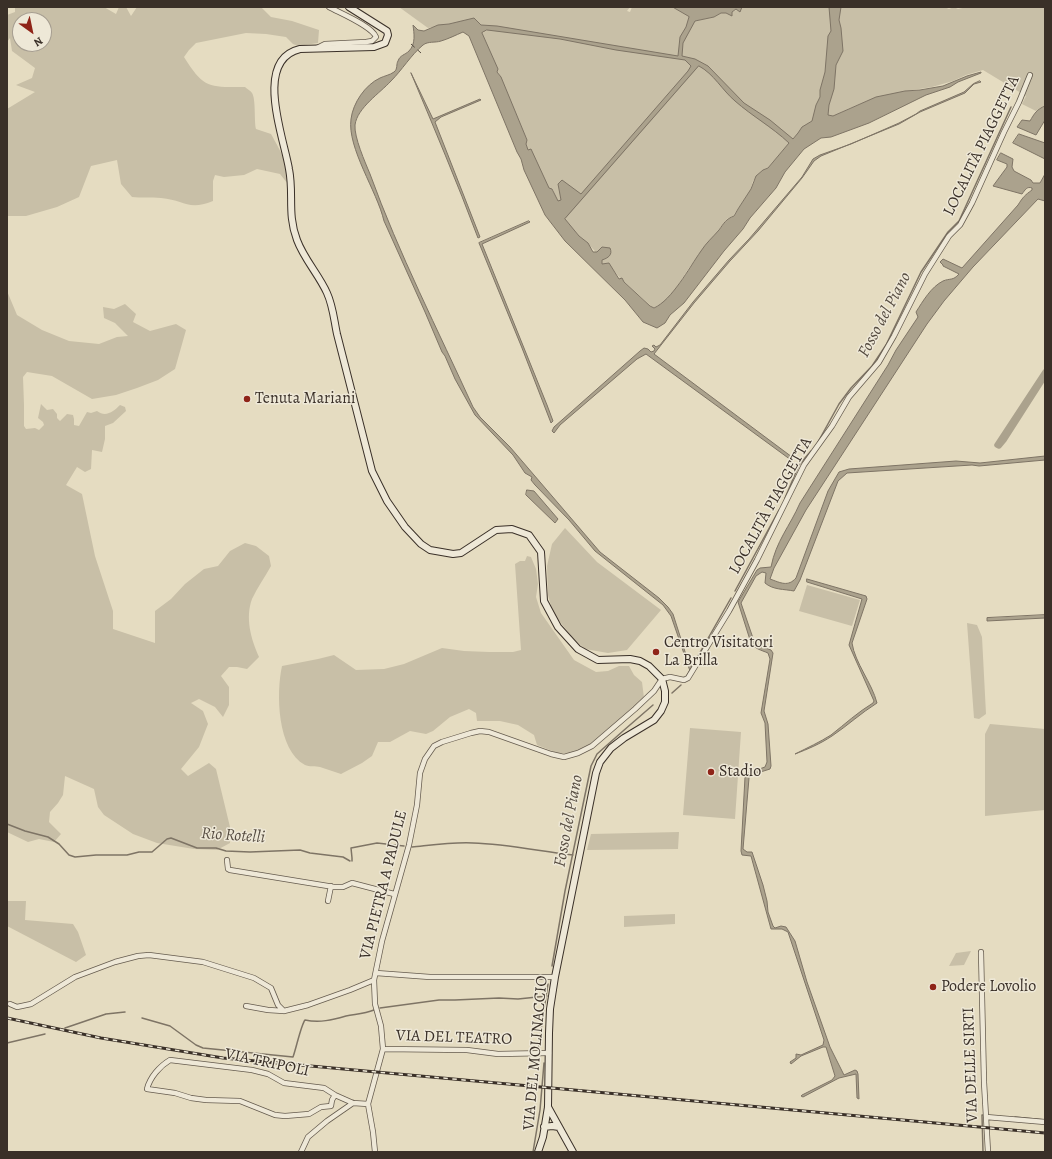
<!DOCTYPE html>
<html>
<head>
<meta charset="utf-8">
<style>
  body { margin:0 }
  #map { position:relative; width:1052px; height:1159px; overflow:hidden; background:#e5dcc1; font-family:Alegreya,serif }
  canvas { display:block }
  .frame { position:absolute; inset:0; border:8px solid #3a3028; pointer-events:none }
  .north { position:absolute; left:12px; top:12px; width:40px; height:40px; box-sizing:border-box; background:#eee8d7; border:1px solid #a69e91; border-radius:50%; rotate:147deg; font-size:11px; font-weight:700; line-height:16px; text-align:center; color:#3a3028 }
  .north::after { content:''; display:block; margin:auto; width:14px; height:18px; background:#8f2418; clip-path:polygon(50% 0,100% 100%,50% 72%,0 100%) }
</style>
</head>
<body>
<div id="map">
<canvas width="1052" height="1159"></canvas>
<div class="frame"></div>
<div class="north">N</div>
</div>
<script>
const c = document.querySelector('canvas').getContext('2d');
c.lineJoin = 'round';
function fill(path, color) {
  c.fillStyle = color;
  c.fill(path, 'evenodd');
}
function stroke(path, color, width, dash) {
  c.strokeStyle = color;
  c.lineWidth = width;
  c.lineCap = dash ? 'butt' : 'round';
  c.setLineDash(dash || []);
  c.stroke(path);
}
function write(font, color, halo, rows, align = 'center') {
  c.font = font + ' Alegreya,serif';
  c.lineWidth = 3;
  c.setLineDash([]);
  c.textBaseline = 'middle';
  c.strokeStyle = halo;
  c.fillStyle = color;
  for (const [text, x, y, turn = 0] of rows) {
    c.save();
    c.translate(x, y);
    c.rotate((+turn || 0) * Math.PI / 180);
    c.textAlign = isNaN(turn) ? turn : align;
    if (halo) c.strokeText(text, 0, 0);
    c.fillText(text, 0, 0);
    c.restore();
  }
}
fill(new Path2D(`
  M15,7H104L116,14L119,7H126L131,16L137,7H239C246,9 253,7 261,7L271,17L292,21L319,30L318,43L298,46L293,44L286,37L266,34L246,33L196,43L189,50L184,57C204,89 209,87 245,87C247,89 251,91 252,93C256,99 254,121 256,129L271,134C282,154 287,161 288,184L280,174L257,169L244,175L224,177L215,175L213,181V201C188,211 184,200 161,198C151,197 141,198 132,197L121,184L117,160L91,166L79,197L57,207L26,216H7V109L35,92L16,85L32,78L35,68L12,51L10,38L7,42V15L15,12ZM20,20H44V44H20Z
  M399,7H630L627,11L630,12L632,7H673L695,21L714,17L721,13H726L732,15V12L742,7H944L949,9L954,7L958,9L967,7H1045V106L1040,108L1036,111L1022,104L1026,96L983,70L966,75L953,81L932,87L906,91L865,102L848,109L834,116L811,122L792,140L769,167L762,171L753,181L750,191L733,216L727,219L689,268L671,296L663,304L653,308L620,278L609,265H602C600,250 581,240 572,229C566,222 560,213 555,206L557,201L553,190L548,189C542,177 524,151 526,139L482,34L487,30L473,19C465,20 459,23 451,24C443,26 436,26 428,28Z
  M7,291L17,315L42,330L69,341L99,344L117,337L128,336L115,323L104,318L103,307L114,309L125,304L136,314L133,322L150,331L176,324L186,330L175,369L158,380L137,388L116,395L92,399L52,376L27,372L23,377L24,405V426L26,429L35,428L39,430L44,425L43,422L38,418L41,404L47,410L53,409L57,414V418L60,421L67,414L73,415L74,419V425L79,426L87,412L91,413L97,411C106,418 114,411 120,405L125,407L126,411L113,423L105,426V439L102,452L92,450L91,469L85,472L77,467L66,485L82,494L95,556L113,611V629L155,643V611L171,599L185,584L204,569L218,566L230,551L245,543L256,546L269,556L271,566C265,577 257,588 252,599C245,618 251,639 259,657L247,669L237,667H229L221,676L229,687V705L223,717L215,707L199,699L191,703L203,711L208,724L199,747L181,769L188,776L209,763L216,769L230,827V843L217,850L194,849L157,843L133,834L104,815L98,807L94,789L65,776L63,795L58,803L50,812L49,822L61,834L54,842L39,839L28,842L7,832Z
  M565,528L597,562L661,610L627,650L608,653L585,649L572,637L553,613L548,595L547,566L552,544Z
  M527,556L531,557L536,569L538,584L536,597L541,613L574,660L596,672L608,671L619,666H629L634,675L642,682L644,698L642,700L588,748L569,753H557L537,745L534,735L518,725L500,721H477L476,713L469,709L450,717L433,731L426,734L410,731L390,742H378L372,756L362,763L341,774C334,772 327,769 320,767C316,766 309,767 305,765C277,750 276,693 282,666L318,659L334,655L356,670L384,669L404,664L442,648L464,651L489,652H513L521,650L515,564L520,561H525Z
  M807,585L860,600L852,626L799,611Z
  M967,623L977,625L982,637L986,714L979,719L974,718Z
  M990,724L1045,729V810L985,816V734Z
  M690,728L741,732L735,819L683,815Z
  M679,832L678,849L587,850L591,834Z
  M7,901H26L25,920L73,924L78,932L86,955L76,962L7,926Z
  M675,914V924L624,927V916Z
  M971,951L964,965L949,966L956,953Z`), '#c8bfa7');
const water = new Path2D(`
  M673,7H742L740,12L736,9L732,12V16L726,13H721L714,17L695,21L683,43L682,56L695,59L708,66L744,103L770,120L793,139L798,133L802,127L812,121L816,105L820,97V90L825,72L828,36L831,31L829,7H841L839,20L841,28L843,51L836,65L834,89L829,105L828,115L833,116L876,97L905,91L920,90L943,86L967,76L981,72V73L958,82L950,87L926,95L869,123L831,137L821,138L804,149L785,172L776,188L750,218L743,229L724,251L684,303L670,315L665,323L657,328L643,322L625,300L565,241L545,215L524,170L521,159L517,152L469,36L463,32C456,35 448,39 441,41C435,43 428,41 423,45C411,55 402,70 391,81C380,93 357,108 355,125C354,137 365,162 370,174C399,254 438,330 473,407L480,417L510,447L600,552L659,598L668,607L673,614L687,658L692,667L690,671L671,616L663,605L595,551L569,520L535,485L531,480L532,477L525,473L513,455L475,415L455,379L445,356L442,352L425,312L384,221C377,191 347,148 351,119C353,103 365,85 380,78C384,76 390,75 394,72C398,69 396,64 398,61C400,55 405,55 409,51C416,44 414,33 413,25L418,30L424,31L438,25L449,24L474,18L481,25L497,26L678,56L680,37L686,27L689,17ZM487,30L560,39L616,50L685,60L691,66L688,71L581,194L562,180L558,184L561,200L558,201L552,189L549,188L531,149L528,150L526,144L527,140L501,77L497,72L498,69L482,33ZM699,66C714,74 722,90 735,101C752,116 772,127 789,143L768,168L763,170L756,176L751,189L738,209L734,216C726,219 724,223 719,230C713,237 706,243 701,251C689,268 672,300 654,308L650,306L624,282L622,278L619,279L609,263L602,264V260C608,258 613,255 610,248L602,247L597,252H593L588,243L579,236L565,219Z
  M411,73L433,119L480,99L481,100L441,117L435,122L480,237L478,238C457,182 434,128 411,73Z
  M980,81L981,82L974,84L965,93L920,112L899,124L821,156L814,161L802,178L758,231L730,261L694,303L654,354L792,457L791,460L646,354L637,359L560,425L554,433L552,431L554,427L640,351L644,348L648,349L651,352L654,351L655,349L652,346L654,345L656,347L660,345L693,302L729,260L749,239L802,177L813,159L820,155L851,144L899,123L916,114L920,111L964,92L973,84Z
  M1045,106V120L1036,135L1017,127L1022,120L1030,121C1034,114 1037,109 1045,106Z
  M1019,134L1045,143V159L1013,143Z
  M1001,153L1013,159L1012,167L1014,171L1031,180L1033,183H1040L1045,174V201L1038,199L973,267L944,301L927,324L806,510L774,568L770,579C781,583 788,587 796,578L828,491L839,472L849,469L956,461L980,463L1045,456V460L979,466L972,465L847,473L838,481L800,580L794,591C784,589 773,590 765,583L766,573L762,572L756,576L741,603L755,644L771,650L773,653L764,711L768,724L771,766L770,769L751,775L749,778L743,849L747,852H752L763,885L767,901L768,912L773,926L775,928L781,926L786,927L795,941L807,982L830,1047L844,1075L855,1070L857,1071L858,1074L859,1099L857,1098L856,1074L839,1078L803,1097L801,1096L802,1095L832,1080L835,1076L826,1047H823L801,1056L791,1064L790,1062L796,1058V1054L801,1055L823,1045L824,1040L788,932L782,929H771L751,856L742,855L741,851L745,777L748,773L765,767L767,762L765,723L761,713L770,659L768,653C761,650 755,649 751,643L738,602L757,570L760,568L771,567C776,541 790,526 800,503L888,365L896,350L918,317L916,312C923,301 931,287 943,281C950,278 953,281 959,274L943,266V265L940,262L943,259L962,268L1018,205C1023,197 1025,195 1032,190V188C1027,186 1025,190 1022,194L993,186L1007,167V164L997,160Z
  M529,221L530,222L482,244L547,405L553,421L551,423L522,348L479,243Z
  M527,490L534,491L558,519L555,523L526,495Z
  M807,579L866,596L867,599L852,643C855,663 872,683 877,703C861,713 847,726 832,736C820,744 808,749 795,754C807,748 820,742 831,735C845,724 858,712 873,703L874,701L849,645L862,599L807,582Z
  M1045,615V618L987,621V618Z`);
fill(water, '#aba28d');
stroke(water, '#7e7465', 1);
stroke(new Path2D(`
  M818,442L839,404L851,388L872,366L886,345L921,272L948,232L959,221L1011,107
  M785,498L799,465L811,451
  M735,591L779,510
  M686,677L731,598
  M672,693L681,685
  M7,824L25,831L48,837L59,844L69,855L75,857L96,855H127L139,852H152L167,839L171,838L197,848H216L226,851L250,852L300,850L310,853L343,857L350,861
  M412,847C432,845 452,842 473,843C506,844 539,851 573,855
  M352,861V858L351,848L377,843L404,846
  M552,966L565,891L591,766L597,754L623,731L653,705
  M380,1008L439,1000H455L499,998L518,999L547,996
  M543,1016L548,984
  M142,1018L170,1026L196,1045L203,1048L293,1057C296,1049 301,1025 305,1020C320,1023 332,1020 346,1016C356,1014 364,1014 374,1010
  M65,1028L106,1014L125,1012
  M7,1043L45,1034
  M538,1051L542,1023
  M1015,1117L1045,1120
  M533,1152L540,1110L544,1063
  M983,1152L982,1115H985`), '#7e7465', 1.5);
stroke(new Path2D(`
  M1045,372L997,445L999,446L1004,440L1045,376`), '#aba28d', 5.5);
stroke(new Path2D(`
  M411,44L421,53`), '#564c41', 1, [5, 4]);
const street = new Path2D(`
  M317,48L325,44L366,42L372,41L376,37C372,26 340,13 329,7
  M227,860L228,869L230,870L334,887H343L352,883L394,894
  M328,901L331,886
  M981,952L984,1082L988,1152
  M376,973L430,977H555
  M10,1004L17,1007L31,1004L75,977L115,962L138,956L149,955L203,962L254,978L271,988L278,1005L284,1011
  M246,1006L268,1010L284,1011L308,1005L350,990L374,980
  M383,1049L467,1050L498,1054L549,1053
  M335,1095L332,1100L331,1106L321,1107L309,1114L285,1116L275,1115L240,1101L206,1100L191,1098L175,1093L147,1089C150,1077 160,1066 170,1060L252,1070L268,1074L284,1083L324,1088L335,1095L353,1103L368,1104
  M986,1117L1045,1122
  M301,1152L308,1137L327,1121L353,1103
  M375,1152L373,1132L368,1104L383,1049L381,1026L375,1004L374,980L382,941L409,845L417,805L420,773L425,759L434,746L442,742L471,733L480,731L489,732L551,754L564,757L578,753L592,746L635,709L654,691L662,679L670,677L684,680L688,678L729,611L757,560L804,465L832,426L849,397L879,362L894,336L925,274L949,236L960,225L972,203L1004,132L1019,102L1030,75`);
const secondary = new Path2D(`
  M349,7L387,31L388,35L385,43L374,47L300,49C253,60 284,138 289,169C294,194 287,214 297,240C304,259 319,275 327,293C333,306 334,320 337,334L372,471L387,501L405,527L421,544L430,550L453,554L461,553L496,530L512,529L529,535L541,552L544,601L558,627L578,649L598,660L630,659L640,661L649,666L662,679L665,691V702L661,711L654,720L624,738L611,748L600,762L596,773L555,977L550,1009L549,1033L548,1107L543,1137L538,1152
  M548,1107L573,1152
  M544,1127L552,1126L559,1127`);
stroke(street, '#655b4e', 6);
stroke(secondary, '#3a3028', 8);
stroke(street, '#eee8d7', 4.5);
stroke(secondary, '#eee8d7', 6);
const rail = new Path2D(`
  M7,1018L101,1038L223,1058L1045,1133`);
stroke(rail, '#3a3028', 3);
stroke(rail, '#eee8d7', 1.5, [4.5]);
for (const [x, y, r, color] of [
  [247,399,4,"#8f2418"],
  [656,652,4,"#8f2418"],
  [711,772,4,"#8f2418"],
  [933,987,4,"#8f2418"]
]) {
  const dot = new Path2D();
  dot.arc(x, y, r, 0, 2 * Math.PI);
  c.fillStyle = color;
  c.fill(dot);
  stroke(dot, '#eee8d7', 1.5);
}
write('16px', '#3a3028', '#eee8d7', [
  ["LOCALITÀ PIAGGETTA",982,146,-64],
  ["LOCALITÀ PIAGGETTA",771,506,-61],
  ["VIA PIETRA A PADULE",384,885,-76],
  ["VIA DEL TEATRO",454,1038,2],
  ["VIA DEL MOLINACCIO",536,1053,-85],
  ["VIA TRIPOLI",267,1063,12],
  ["VIA DELLE SIRTI",971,1065,-92]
]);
write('16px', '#3a3028', '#eee8d7', [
  ["Tenuta Mariani",255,399],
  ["Centro Visitatori",664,643],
  ["La Brilla",664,661],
  ["Stadio",719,772],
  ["Podere Lovolio",941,987]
], 'left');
write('italic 17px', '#564c41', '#eee8d7', [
  ["Fosso del Piano",885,315,-62],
  ["Fosso del Piano",569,821,-79],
  ["Rio Rotelli",233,836,4]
]);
</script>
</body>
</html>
